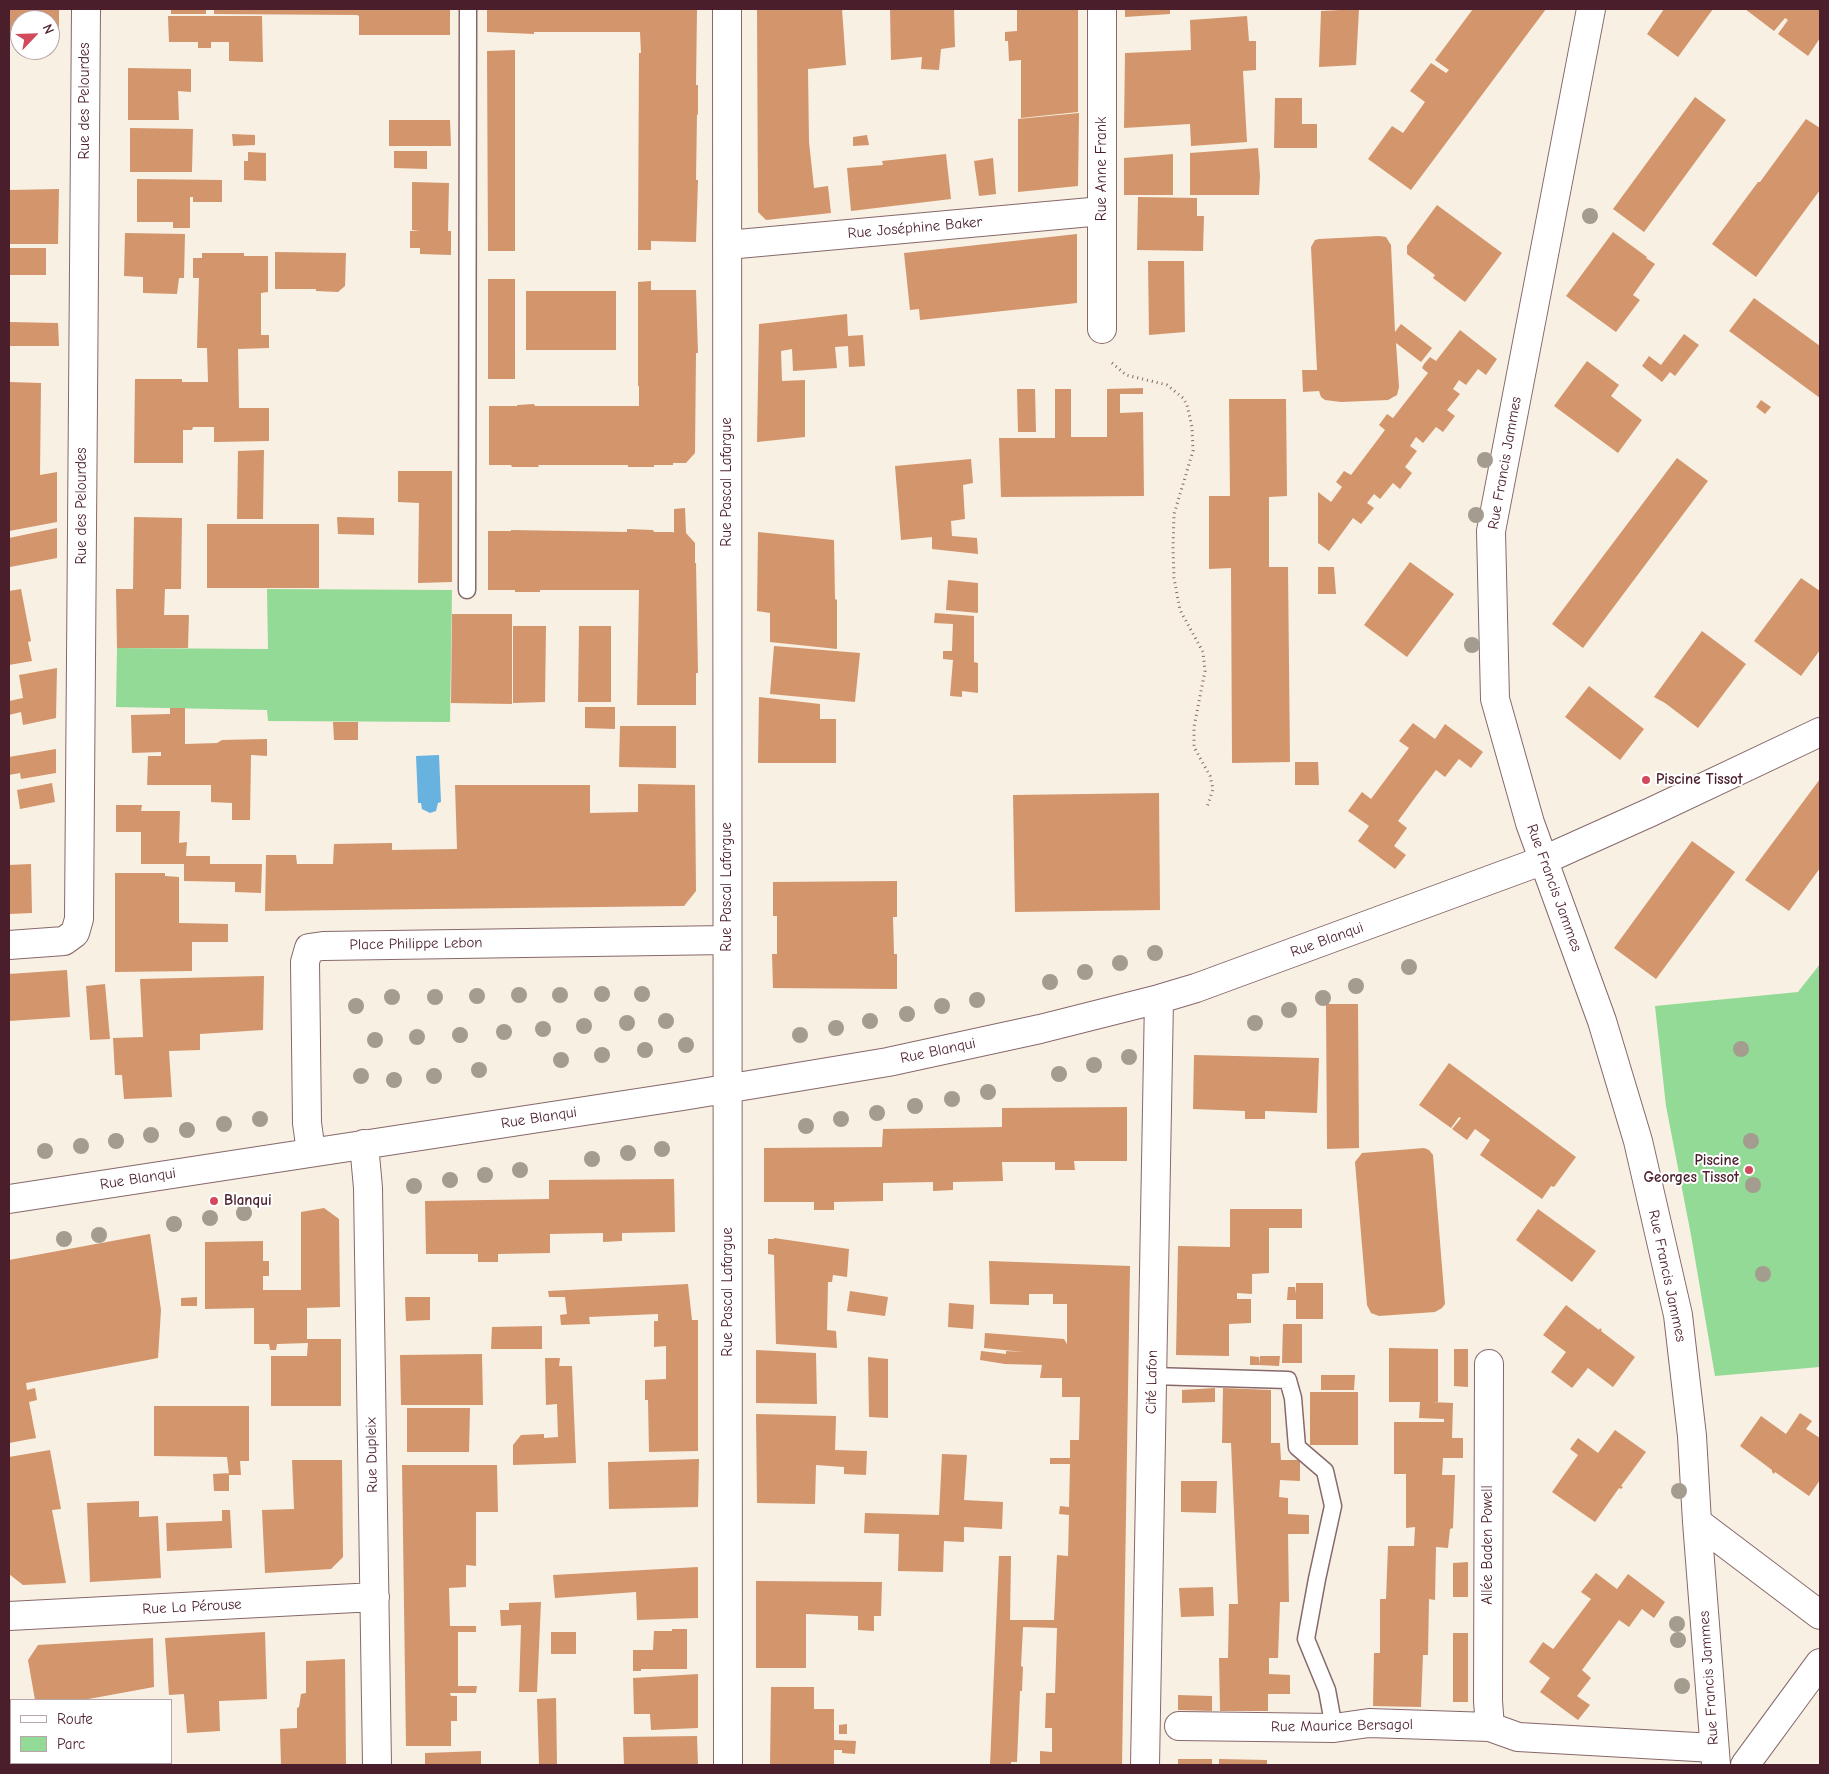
<!DOCTYPE html>
<html>
<head>
<meta charset="utf-8">
<style>
  body { margin:0 }
  #map { position:relative; width:1829px; height:1774px; overflow:hidden; background:#f8f0e2; font-family:"Comic Neue",sans-serif }
  canvas { display:block }
  .frame { position:absolute; inset:0; border:10px solid #4a1f2b; pointer-events:none }
  .legend { position:absolute; left:10px; top:1699px; width:162px; height:65px; box-sizing:border-box; background:#fff; border:1px solid #b7a5aa; margin:0; padding:6px 9px; list-style:none; font-size:15px; color:#4a1f2b }
  .legend li { display:flex; align-items:center; gap:10px; height:25px }
  .legend b { width:25px; border:1px solid #b7a5aa }
  .north { position:absolute; left:10px; top:10px; width:50px; height:50px; box-sizing:border-box; background:#fff; border:1px solid #b7a5aa; border-radius:50%; rotate:66deg; font-size:14px; font-weight:700; line-height:20px; text-align:center; color:#4a1f2b }
  .north::after { content:''; display:block; margin:auto; width:18px; height:22px; background:#d1495b; clip-path:polygon(50% 0,100% 100%,50% 72%,0 100%) }
</style>
</head>
<body>
<div id="map">
<canvas width="1829" height="1774"></canvas>
<div class="frame"></div>
<ul class="legend">
<li><b style="height:6px;background:#fff"></b>Route</li>
<li><b style="height:14px;background:#92da95"></b>Parc</li>
</ul>
<div class="north">N</div>
</div>
<script>
const c = document.querySelector('canvas').getContext('2d');
c.lineJoin = 'round';
function fill(path, color) {
  c.fillStyle = color;
  c.fill(path, 'evenodd');
}
function stroke(path, color, width, dash) {
  c.strokeStyle = color;
  c.lineWidth = width;
  c.lineCap = dash ? 'butt' : 'round';
  c.setLineDash(dash || []);
  c.stroke(path);
}
function write(font, color, halo, rows, align = 'center') {
  c.font = font + ' "Comic Neue",sans-serif';
  c.lineWidth = 4;
  c.setLineDash([]);
  c.textBaseline = 'middle';
  c.strokeStyle = halo;
  c.fillStyle = color;
  for (const [text, x, y, turn = 0] of rows) {
    c.save();
    c.translate(x, y);
    c.rotate((+turn || 0) * Math.PI / 180);
    c.textAlign = isNaN(turn) ? turn : align;
    if (halo) c.strokeText(text, 0, 0);
    c.fillText(text, 0, 0);
    c.restore();
  }
}
fill(new Path2D(`
  M267,589L452,590L450,722L268,721L267,710L116,707L117,648L268,649Z
  M1820,964V1367L1715,1376L1691,1235L1666,1106L1655,1006L1798,992Z`), '#92da95');
fill(new Path2D(`
  M439,755L441,802L438,803L436,811L430,813L422,809L421,803H418L416,756Z`), '#68b2e0');
fill(new Path2D(`
  M9,9H59V36H50V20H20V36H9Z
  M171,9H206V14H171Z
  M214,9H450V35H359V16L357,15L214,14Z
  M487,9H697L696,85H698V115L697,114L696,180H698L696,242L651,241V250H638L639,53H641L640,32H534V34L487,32Z
  M757,9H842L846,65L808,69L809,142L814,188L828,186L831,213L766,220L758,212Z
  M890,9H954L955,47L941,49L939,70L921,69L922,57L891,60Z
  M1017,9H1078V112L1021,118V60L1009,61L1008,41H1005V32L1017,31Z
  M1125,9H1170V14L1125,17Z
  M1359,9L1356,65L1319,67L1321,11Z
  M1473,9H1546L1411,190L1368,159L1392,126L1403,133L1425,102L1410,91L1431,63L1446,73L1449,70L1435,60Z
  M1664,9H1713L1678,57L1647,34Z
  M1745,9H1820V38L1808,56L1778,34L1788,20L1785,18L1774,31Z
  M168,16H262L263,62L229,61V42H211V48H198V42H169Z
  M1247,16L1249,41H1256V70L1243,71L1247,142L1191,146L1190,124L1124,128L1125,53L1191,50L1190,20Z
  M515,50V251H488L487,51Z
  M128,68L191,69V92L178,91L179,120H128Z
  M1695,97L1726,120L1644,232L1613,209Z
  M1275,98H1302V124H1317V148H1274Z
  M1079,113L1078,186L1018,192V119Z
  M1806,119L1820,128V190L1756,277L1712,244L1758,182H1760Z
  M389,120H450L451,146H389Z
  M130,128L193,129L192,172H130Z
  M232,134L255,135V145L233,146Z
  M867,135L869,145L853,146V137Z
  M1258,148L1260,176L1259,195H1190V153Z
  M394,151H427V169L394,168Z
  M248,152L266,153V181L244,180V161H248Z
  M946,154L951,199L851,211L847,168L883,165L882,161Z
  M1173,154V195H1124V158Z
  M993,158L996,194L979,196L974,161Z
  M137,179L222,180V202H193V197H190V228H173V222H137Z
  M412,182L449,183L448,231H451V255L420,254V248H410V231H420L412,230Z
  M59,189L58,244H10V238H9V190Z
  M1138,197L1197,198V216H1204L1203,251L1137,250Z
  M1437,205L1502,253L1465,302L1433,278L1435,275L1407,254V246Z
  M1613,232L1647,257L1646,258L1655,264L1633,295L1640,300L1616,332L1566,296Z
  M125,233L185,234L184,278H179L177,294L143,293V277L124,276Z
  M1077,234V303L920,320L919,309L910,310L904,253Z
  M1379,236L1386,237L1391,245L1395,332L1401,324L1432,348L1421,362L1396,343L1399,387L1397,395L1388,400L1341,402L1325,400L1321,397L1319,391L1303,392L1302,370H1317L1311,247L1315,240L1319,239Z
  M9,248H46V275H9Z
  M275,252L346,253L345,286L338,292L316,291V289H275Z
  M202,253H244V256H268V292L261,293V335H269V348L238,349L239,408H269V441L214,442V427H193L192,430H183V463H134L135,379H182V382H208L207,348H197L199,278H193V258H202Z
  M1148,261H1184L1185,332L1149,335Z
  M488,279H515V379H488Z
  M651,281V290H696L698,353H696L695,453L686,463H673V465H654V467H628V465H538L539,467H512L511,465H489V406H517V405L534,404L535,406H639V386H638V282Z
  M526,291H616V350H526Z
  M1754,298L1820,346V398L1729,331Z
  M847,314L848,336L863,335L865,366L849,367L848,346L835,347L837,368L793,371L792,349L781,351L782,381L805,380V437L757,442L759,324Z
  M9,322L58,323L59,346H9Z
  M1460,330L1497,359L1486,375L1478,369L1466,385L1459,380L1453,389L1460,394L1447,410L1455,416L1443,432L1436,427L1423,443L1416,437L1410,446L1417,451L1405,467L1412,473L1400,489L1393,483L1380,499L1374,494L1367,503L1374,508L1361,524L1353,518L1329,551L1318,543V492L1331,502L1342,487L1336,482L1344,471L1351,475L1385,430L1379,425L1387,414L1393,418L1428,373L1422,368L1424,364L1430,357L1436,361Z
  M1684,334L1699,345L1675,376L1670,372L1662,382L1642,366L1649,356L1661,365Z
  M1587,361L1619,385L1611,396L1642,420L1618,453L1554,406Z
  M9,382L41,383L40,475L57,472V522L9,531Z
  M1143,388V394H1120V413L1143,412L1144,496L1001,497L999,438H1055V389H1071V437H1107V389Z
  M1017,389H1035L1036,432H1018Z
  M1229,399H1286L1287,496L1269,497V567H1288L1290,762L1232,763L1231,568L1209,569V496H1230Z
  M1761,400L1771,407L1765,414L1756,407Z
  M264,450L263,519H237L238,451Z
  M1677,458L1708,481L1583,648L1552,624Z
  M971,459L973,483L963,485L965,519L951,521L952,536L977,538L978,554L932,549V537L901,540L895,466Z
  M398,471H452V582L418,583L419,503L398,502Z
  M685,508L686,533L695,543V563H696L698,673H696V705H637L639,590H540V592H515V590H488V531H511V530L627,532V529L653,530L654,532H673L674,533V509Z
  M134,517L182,518L181,589H165L164,615H189L188,648H117L116,589H133Z
  M337,517L374,518V535L338,534Z
  M207,524H319V588H207Z
  M57,528V558L10,567L9,538Z
  M758,532L834,540L835,599L837,600V649L770,642V613L757,611Z
  M1410,562L1454,594L1407,657L1364,625Z
  M1318,567H1334L1336,594H1318Z
  M1801,578L1820,591V650L1801,676L1754,641Z
  M948,580L978,583V613L946,610Z
  M21,589L31,641L28,642L32,661L9,665V591Z
  M935,613L974,616V662L978,663V693L962,691V697L950,696L953,660L943,659V651H952L953,624L934,623Z
  M452,614H512V704L451,703Z
  M513,626H546L545,702L513,703Z
  M579,626H611V702H578Z
  M1702,631L1746,664L1698,728L1665,703L1654,697Z
  M774,646L860,653L855,702L770,694Z
  M57,668L56,718L23,725L21,712L9,715V701L23,698L19,675Z
  M1589,686L1644,729L1620,760L1565,717Z
  M759,697L820,704V719H836V763H758Z
  M585,707H615V729L585,728Z
  M170,708H185V744L217,743L222,740L267,739V756L251,755L250,820H232V803L211,802V785H147L148,756H161V752L132,753L131,715L170,714Z
  M333,722H358V740H334Z
  M1413,723L1435,739L1445,724L1483,752L1471,768L1459,759L1445,777L1436,770L1417,795L1398,821L1407,828L1394,846L1406,855L1395,869L1358,841L1369,826L1348,811L1362,792L1371,799L1409,748L1399,741Z
  M620,726H676V768L619,767Z
  M56,749V773L21,779L20,773L9,775V757Z
  M1295,762H1318L1319,785H1295Z
  M1820,779V868L1789,911L1745,880Z
  M52,783L55,802L20,809L17,790Z
  M638,784L695,785L696,891L684,906L265,911L266,855H296L297,864H333L334,844L392,843V850L457,849L455,785H590V813L638,812Z
  M1159,793L1160,910L1015,912L1013,795Z
  M116,805H142L141,811H180L179,843L187,842L186,856H210V864H262L261,893L235,892V882L184,881V864H141V832H116Z
  M1692,841L1735,872L1656,979L1614,948Z
  M31,864L32,913L9,914V865Z
  M115,873H165V876L179,877V923L228,924V942H192V971L115,972Z
  M897,881V917H893L894,954H897V989L773,988L772,954H777V916H773V882Z
  M67,970L70,1017L9,1021V974Z
  M264,976L263,1030L200,1034V1050L169,1051L172,1097L124,1099L122,1075H115L113,1038L143,1037L140,979Z
  M105,984L110,1039L90,1040L86,986Z
  M1326,1004H1358L1359,1148L1327,1149Z
  M1194,1055L1319,1058L1317,1113L1265,1111V1119H1245V1111L1193,1109Z
  M1449,1063L1576,1157L1554,1187L1551,1186L1542,1199L1480,1155L1490,1140L1475,1129L1467,1140L1452,1129L1461,1118L1459,1117L1451,1128L1419,1105Z
  M1127,1107V1161H1074L1075,1170H1055V1162H1002L1003,1181L953,1182V1190L933,1191V1182L883,1183V1201L834,1202V1210H814V1202H764V1148L882,1147L883,1129L1002,1127V1108Z
  M1424,1148L1429,1150L1433,1155L1445,1304L1442,1308L1435,1312L1379,1316L1371,1313L1367,1305L1355,1162L1362,1153Z
  M674,1179L675,1232L622,1233V1241L603,1242V1233L550,1234V1253L498,1254V1262H478V1254H426L425,1201L549,1199V1180Z
  M324,1208L339,1219L340,1307L307,1308V1339H341V1406H271V1356H307L308,1343L277,1344L276,1350H270L269,1344H254V1308L205,1309V1242L263,1241V1261H269V1276H263V1290H301V1212Z
  M1230,1209H1302V1228H1269V1273L1252,1274V1294L1237,1293V1299H1251V1323L1229,1324V1356L1176,1355L1178,1246L1230,1247Z
  M1538,1209L1596,1251L1572,1282L1516,1240Z
  M150,1234L161,1310L158,1358L26,1383L27,1390L35,1388L37,1400L29,1402L36,1438L9,1443V1260Z
  M774,1238L849,1249L847,1277L833,1275L832,1282H828L827,1330L836,1331L837,1348L776,1344L774,1255L768,1254V1239H774Z
  M989,1261L1130,1266L1122,1765H1040V1751L1052,1752V1728H1045L1046,1693H1055L1057,1628L1023,1627L1021,1666L1023,1667L1022,1691H1020L1017,1762H1011V1765H990L999,1556H1011L1010,1620H1054L1057,1555L1068,1556L1069,1515L1059,1514L1060,1506L1069,1507L1070,1464H1050V1458H1070V1440H1079L1080,1397H1062V1378H1040L1042,1365L1005,1364L980,1360L981,1351L1006,1354V1351L1024,1352L984,1348L985,1333L1064,1339L1067,1344V1304H1053V1294H1029V1305L990,1304Z
  M1296,1283H1323V1319H1296V1300H1287L1288,1287H1295L1296,1294Z
  M688,1284L692,1320H698V1451L649,1452L648,1400H645V1380L666,1379V1346L654,1347V1321H658V1314L589,1317L590,1324L561,1325L560,1315L567,1314L565,1297H549L548,1291Z
  M850,1291L888,1297L885,1316L847,1311Z
  M197,1297V1306H181V1298Z
  M405,1297H430V1320L406,1321Z
  M949,1303L974,1305L973,1329L948,1327Z
  M1566,1305L1599,1330L1600,1328L1602,1330L1601,1331L1635,1357L1613,1387L1588,1368L1572,1388L1551,1372L1566,1352L1543,1335Z
  M1283,1324H1302V1363H1282Z
  M542,1326V1349H491L492,1327Z
  M1389,1348L1438,1349V1402H1431L1453,1403L1452,1438H1463V1458H1443L1442,1475H1455L1453,1528L1450,1529L1448,1548L1436,1547L1435,1600L1429,1599L1428,1655H1423L1421,1707L1373,1706L1374,1653H1380V1599H1386L1388,1546H1414L1415,1527L1406,1528V1474H1394V1422H1444V1419L1419,1418L1420,1402H1389Z
  M1454,1349H1468V1387L1454,1386Z
  M756,1350L816,1353L817,1404L756,1403Z
  M482,1354L483,1405H401L400,1355Z
  M1250,1356L1259,1357V1365H1250Z
  M1260,1356H1280L1279,1366L1259,1365Z
  M868,1357L888,1359V1418L869,1417Z
  M545,1358H560L559,1366H572L576,1463L513,1465V1445L521,1435L544,1434V1438L558,1437L557,1404L546,1405Z
  M1321,1375H1355L1354,1390H1321Z
  M1215,1388V1402L1182,1403V1390Z
  M1223,1388L1271,1390V1443H1280L1281,1460H1300V1481L1280,1480L1279,1497L1288,1498V1514L1309,1515V1534H1288L1289,1602H1280L1278,1658H1269V1674L1290,1675V1694H1268V1711H1220L1219,1658H1228L1229,1604H1238L1231,1443H1222Z
  M1310,1392H1358V1445H1310Z
  M154,1406H249V1461H240L241,1475H229L227,1457L154,1456Z
  M407,1408H470L469,1452H407Z
  M1800,1413L1812,1421L1806,1429L1820,1438V1480L1809,1496L1775,1472L1774,1474L1772,1472V1470L1740,1446L1761,1416L1786,1434Z
  M756,1414L836,1416L835,1450L867,1451L866,1475L844,1474V1467L816,1465L815,1504L757,1503Z
  M1615,1430L1646,1452L1621,1486L1623,1487L1621,1489L1619,1488L1595,1522L1552,1492L1578,1455L1570,1449L1578,1438L1598,1453Z
  M50,1450L61,1509L52,1510L66,1583L23,1585L9,1574V1457Z
  M942,1454L967,1455L964,1500L1003,1502L1002,1529L964,1527V1542L944,1541L943,1572L898,1571L899,1534L864,1533L865,1513L939,1515Z
  M699,1459L698,1507L609,1509L608,1462Z
  M292,1460H342L343,1557L331,1569L265,1573L262,1510L294,1509Z
  M402,1465H497L498,1512H476V1566L466,1565V1587L449,1588L450,1626H476V1632H458V1686H477L476,1693H450L451,1696H457V1721H451V1746H406Z
  M229,1473V1491H214L213,1474Z
  M1181,1481H1217L1216,1513L1181,1512Z
  M139,1501V1517L158,1516L161,1578L90,1582L87,1503Z
  M222,1510H230L232,1548L167,1551L166,1523L222,1521Z
  M1468,1562V1597H1453V1563Z
  M698,1567V1618L637,1620L636,1592L555,1598L553,1575Z
  M1596,1573L1617,1589L1628,1574L1665,1602L1654,1618L1642,1609L1629,1627L1619,1620L1582,1670L1591,1678L1577,1696L1590,1705L1578,1720L1540,1692L1550,1678L1529,1662L1543,1642L1553,1649L1554,1648L1591,1599L1581,1592Z
  M756,1581L882,1582L881,1616H874V1631L858,1630V1616L806,1614V1668H756Z
  M1213,1587L1214,1616L1181,1617L1179,1588Z
  M541,1602L537,1692H519L521,1625L501,1626L500,1610H509V1603Z
  M672,1629H687V1669H641V1671H633V1650H653L654,1631H672Z
  M265,1632L267,1699L219,1701L220,1731L187,1733L184,1694L169,1695L165,1638Z
  M551,1632H576V1654H551Z
  M1453,1633H1468V1702H1453Z
  M153,1638L154,1687L83,1700H35L28,1660L38,1645Z
  M345,1659L346,1765H281L280,1729L297,1728V1708L299,1707L301,1694L306,1693V1661Z
  M698,1674V1728L651,1730L650,1714H634L633,1678Z
  M771,1687H814V1709H834V1740L856,1741L855,1754L842,1753V1750H834V1765H770Z
  M1178,1695L1212,1696V1711L1178,1710Z
  M556,1698L557,1765H539L537,1699Z
  M847,1724V1734H839V1725Z
  M697,1736L698,1765H624L623,1737Z
  M481,1751V1765H425V1753Z
  M1178,1759H1212V1765H1178Z
  M1219,1759L1267,1760V1765H1219Z`), '#d3956c');
const lane = new Path2D(`
  M467,590L468,9
  M1152,1376L1288,1380L1293,1398L1297,1447L1325,1471L1333,1506L1317,1579L1306,1639L1327,1690L1334,1728`);
const street = new Path2D(`
  M727,9L728,1765
  M1591,9L1491,531L1495,699L1530,823L1602,1021L1638,1141L1678,1315L1692,1436L1697,1522L1716,1765
  M727,245L1102,211
  M1102,329V9
  M9,945L64,941L75,933L79,919L86,9
  M364,1144L368,1188L377,1765
  M311,1152L307,1123L305,962L309,948L323,946L727,940
  M9,1199L683,1096L888,1062L1040,1029L1159,999L1196,988L1544,860L1651,812L1820,732
  M1489,1364L1488,1701L1490,1727
  M1697,1522L1820,1615
  M9,1616L375,1597
  M1179,1726L1334,1728L1369,1723L1490,1727L1518,1737L1714,1748
  M1145,1765L1159,999
  M1745,1765L1820,1663`);
stroke(lane, '#87686b', 19);
stroke(street, '#87686b', 30);
stroke(new Path2D(`
  M1112,363L1126,375L1167,385L1183,398L1187,405L1192,427L1193,451L1174,514L1173,548L1174,578L1180,610L1203,652L1205,671L1194,727V747L1210,776L1213,789L1207,807`), '#87686b', 3, [1, 4]);
stroke(lane, '#fff', 16);
stroke(street, '#fff', 28);
c.fillStyle = '#a49c8f';
for (const [x, y] of [
  [1590,216],
  [1485,460],
  [1476,515],
  [1472,645],
  [1155,953],
  [1120,963],
  [1409,967],
  [1085,972],
  [1050,982],
  [1356,986],
  [602,994],
  [642,994],
  [519,995],
  [560,995],
  [477,996],
  [392,997],
  [435,997],
  [1323,998],
  [977,1000],
  [356,1006],
  [942,1006],
  [1289,1010],
  [907,1014],
  [666,1021],
  [870,1021],
  [627,1023],
  [1255,1023],
  [584,1026],
  [836,1028],
  [543,1029],
  [504,1032],
  [460,1035],
  [800,1035],
  [417,1037],
  [375,1040],
  [686,1045],
  [1741,1049],
  [645,1050],
  [602,1055],
  [1129,1057],
  [561,1060],
  [1094,1065],
  [479,1070],
  [1059,1074],
  [361,1076],
  [434,1076],
  [394,1080],
  [988,1092],
  [952,1099],
  [915,1106],
  [877,1113],
  [260,1119],
  [841,1119],
  [224,1124],
  [806,1126],
  [187,1130],
  [151,1135],
  [116,1141],
  [1751,1141],
  [81,1146],
  [662,1149],
  [45,1151],
  [628,1153],
  [592,1159],
  [520,1170],
  [485,1175],
  [450,1180],
  [1753,1185],
  [414,1186],
  [244,1213],
  [210,1218],
  [174,1224],
  [99,1235],
  [64,1239],
  [1763,1274],
  [1679,1491],
  [1677,1624],
  [1678,1640],
  [1682,1686]
]) {
  c.beginPath();
  c.arc(x, y, 8, 0, 2 * Math.PI);
  c.fill();
}
for (const [x, y, r, color] of [
  [1646,780,5,"#d1495b"],
  [1749,1170,5,"#d1495b"],
  [214,1201,5,"#d1495b"]
]) {
  const dot = new Path2D();
  dot.arc(x, y, r, 0, 2 * Math.PI);
  c.fillStyle = color;
  c.fill(dot);
  stroke(dot, '#fff', 2);
}
write('15px', '#4a1f2b', '#fff', [
  ["Rue des Pelourdes",85,101,-90],
  ["Rue Anne Frank",1102,169,-90],
  ["Rue Joséphine Baker",915,228,-5],
  ["Rue Francis Jammes",1505,463,-80],
  ["Rue Pascal Lafargue",727,482,-90],
  ["Rue des Pelourdes",82,506,-90],
  ["Rue Pascal Lafargue",727,887,-90],
  ["Rue Francis Jammes",1554,888,70],
  ["Rue Blanqui",1327,940,-20],
  ["Place Philippe Lebon",416,944,-1],
  ["Rue Blanqui",938,1051,-12],
  ["Rue Blanqui",539,1118,-9],
  ["Rue Blanqui",138,1179,-9],
  ["Rue Francis Jammes",1667,1276,78],
  ["Rue Pascal Lafargue",728,1292,-90],
  ["Cité Lafon",1152,1382,-89],
  ["Rue Dupleix",372,1455,-91],
  ["Allée Baden Powell",1488,1545,-90],
  ["Rue La Pérouse",192,1607,-3],
  ["Rue Francis Jammes",1709,1678,-94],
  ["Rue Maurice Bersagol",1342,1726,-1]
]);
write('bold 15px', '#4a1f2b', '#fff', [
  ["Piscine Tissot",1656,780],
  ["Piscine",1739,1161,"right"],
  ["Georges Tissot",1739,1178,"right"],
  ["Blanqui",224,1201]
], 'left');
</script>
</body>
</html>
